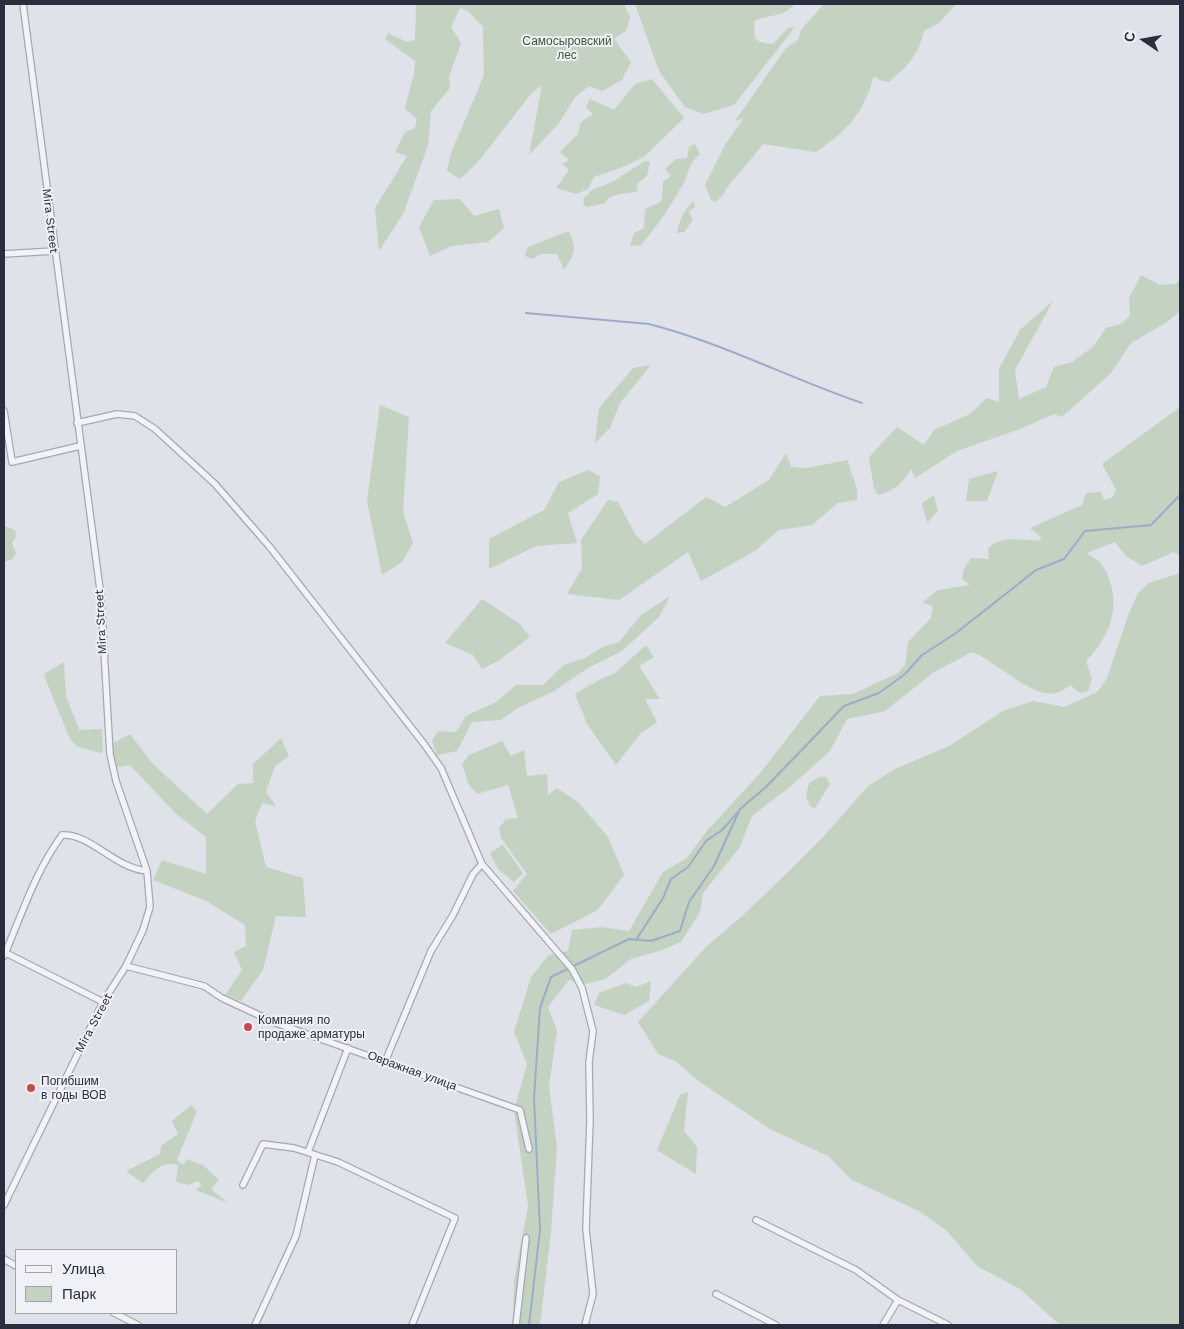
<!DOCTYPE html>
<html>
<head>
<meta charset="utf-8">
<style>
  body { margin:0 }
  #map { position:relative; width:1184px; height:1329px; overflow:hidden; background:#dfe2e8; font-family:"Work Sans",sans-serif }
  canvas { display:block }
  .frame { position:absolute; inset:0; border:5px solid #292e3f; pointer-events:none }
  .legend { position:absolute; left:15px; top:1249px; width:162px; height:65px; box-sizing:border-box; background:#eff1f6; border:1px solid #a0a3ad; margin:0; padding:6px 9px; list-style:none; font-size:15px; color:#292e3f }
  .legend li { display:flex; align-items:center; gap:10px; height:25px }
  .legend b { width:25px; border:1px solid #a0a3ad }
  .north { position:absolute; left:1119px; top:15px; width:50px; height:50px; -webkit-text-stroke:4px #eff1f6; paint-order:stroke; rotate:282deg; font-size:14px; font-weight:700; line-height:20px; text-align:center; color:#292e3f }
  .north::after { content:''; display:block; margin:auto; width:18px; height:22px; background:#292e3f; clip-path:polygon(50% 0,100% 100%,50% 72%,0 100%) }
</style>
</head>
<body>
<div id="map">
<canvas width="1184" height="1329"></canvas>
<div class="frame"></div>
<ul class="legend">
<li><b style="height:6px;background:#f2f3f7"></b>Улица</li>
<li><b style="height:14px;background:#c3d2c1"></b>Парк</li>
</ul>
<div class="north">С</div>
</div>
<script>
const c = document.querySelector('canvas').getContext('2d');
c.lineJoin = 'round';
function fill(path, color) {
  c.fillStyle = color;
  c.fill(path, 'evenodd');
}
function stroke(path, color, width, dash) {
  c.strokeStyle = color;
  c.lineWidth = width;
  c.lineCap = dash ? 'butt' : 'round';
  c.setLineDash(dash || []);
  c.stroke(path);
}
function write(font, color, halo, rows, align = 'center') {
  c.font = font + ' "Work Sans",sans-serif';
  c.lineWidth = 4;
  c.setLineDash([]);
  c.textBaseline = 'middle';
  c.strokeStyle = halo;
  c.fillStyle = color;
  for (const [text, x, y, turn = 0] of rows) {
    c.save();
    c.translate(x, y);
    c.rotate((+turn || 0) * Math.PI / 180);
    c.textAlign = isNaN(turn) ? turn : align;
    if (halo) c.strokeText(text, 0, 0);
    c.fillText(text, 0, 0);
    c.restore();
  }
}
fill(new Path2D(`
  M416,4H624L630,17L627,30L614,39L631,62L622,80L602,91L589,86L575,97L559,123L529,155L542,85L531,94L477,163L460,179L447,171L451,153L484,75L483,27L469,12L460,8L451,27L461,43L449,77L450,88L431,111L428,146L403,214L379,251L375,208L407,156L395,152L405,132L415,128L417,119L405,109C408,92 415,78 415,61L385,39L388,33L407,42L415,40Z
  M635,4H795C782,18 769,14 754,21L755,38L760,42L773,44L788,28L795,27L734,105L703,114L685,107L659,71Z
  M824,4H956L939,23L924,31C918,57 908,65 889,82L880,80L874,76C863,114 848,130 816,152L763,144C753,157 743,169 732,181C725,189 725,196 715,202L711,200L705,185L726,143L744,118L735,121L786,48L798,40L801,30Z
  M652,79L684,118L645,156L623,167L594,177L588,189L576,194L556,188L569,170L562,164L569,160L560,152L577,135L581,122L593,114L586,107L590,99L614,110L635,84Z
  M695,144L700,154C689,162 689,172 683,184C671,206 657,226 641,245L630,246L634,233L644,228L645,209L662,201L663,182L671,176L665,169L676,159L687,158L689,147Z
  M645,161L650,162L647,176L637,184V191C626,195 610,192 605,203L588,207L583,205L584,198L592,190L614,181Z
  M460,199L474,216L499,209L504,228L488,242L452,246L430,256L419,227L434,200Z
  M694,201L695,207L689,212L693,220L684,232L677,233C680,219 683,210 694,201Z
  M569,231C577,250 575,253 564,270L557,254H541L532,259L525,256L528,247Z
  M1141,275L1160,285L1176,284L1180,279V311L1167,322L1131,343L1111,373L1062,417L1054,414L1020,429L957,451L915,478L911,469C903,483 894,491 878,495L874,489L869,457L897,427L924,445L934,430L970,414L987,398L999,402V369L1020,330L1053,301L1015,370L1019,399L1046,387L1054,367L1072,362L1093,347L1106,328L1121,324L1130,316L1129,298Z
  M651,365L620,403L610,428L595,443L599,408L633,368Z
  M380,405L409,417L403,512L413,543L402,562L382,575L367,501Z
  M1180,407V556L1174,552L1142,566L1126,556L1115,542L1087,553C1091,557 1099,560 1102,565C1124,599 1112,635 1086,661L1092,678L1088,691L1080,693L1070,685C1066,688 1061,692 1056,693C1033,699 995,660 972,652L934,672L885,711L847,719L830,751L791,786L752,816L740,847L703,893L700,912L681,942L662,950L631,959L605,979L586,984L569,980L548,1007L557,1031L549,1086L557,1148L551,1232L540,1325H513L514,1281L528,1206L514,1110L527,1064L514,1032L531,977L549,955L568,951L572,930L602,927L629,931L663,872L687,858L706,832L761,772L820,696L853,694L898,673L905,665L908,642L931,618L933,607L923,602L938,590L970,585L962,579L964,568L971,558L989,559L988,548C1001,535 1023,540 1040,541L1041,537L1030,528L1082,505L1086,493L1101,492L1104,500L1112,498L1116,490L1102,464Z
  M786,453L791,467L807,468L848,460C850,476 859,483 857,500L838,503L812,525L779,530L755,551L701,581L688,552L619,600L567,594L582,568L581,540L608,500L618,502L635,534L645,544L706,497L725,507L769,480Z
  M588,470L600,476L598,494L568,513L577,543L536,546L489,569V539L544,510L559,482Z
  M998,471L987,501H966L969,479Z
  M934,495L938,511L927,523L922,503Z
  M4,526L15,530L16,537L12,543L16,553L13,559L5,562Z
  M1180,573V1325H1060L1020,1289L977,1266L946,1230L919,1211L852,1180L828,1156L770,1129L697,1080L677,1062L658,1054L638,1022L706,947L741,917L785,875L824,836L868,786L895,769L949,746L1003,711L1033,701L1064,707L1097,692L1107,678L1129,613L1138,593L1149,583Z
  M670,596L659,617L622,651L588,668L554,691L518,708L501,720L472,722L457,751L437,755L432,741L438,731L456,732L466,716L496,702L516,685H543L564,665L585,658L603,647L619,642L641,615Z
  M482,599L520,624L530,637L498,661L482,669L473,655L445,643Z
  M646,645L654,657L639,666L660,699H645L657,722L640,734L616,765L587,724L575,694L599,680L615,673Z
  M64,662L66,696L79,730L102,729L103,751L100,753L76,746L71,740C68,734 44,677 44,674Z
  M130,734L152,763L207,814L238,784L253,783V764L281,738L289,756L275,766L266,792L276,806L262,803L255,821L266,867L303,878L306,917L276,916L263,970L241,1001L225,995L242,970L234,952L246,946L245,925L206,901L153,880L162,860L206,874V837L176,814L130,765L113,768V743Z
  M502,741L511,756L524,750L527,776L547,774L548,795L557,788L579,803L608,837L624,875L598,910L551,934L513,891L527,874L501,838L499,828L506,819L518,818L508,785L477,794L469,785L462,764L469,755Z
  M819,777H826L830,784L815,808L811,807L806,797L809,783Z
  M503,845L523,873L514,882L498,869L490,853Z
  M651,981L649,1001L624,1015L594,1005L599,993L626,983L636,987Z
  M688,1092L684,1131L697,1147L696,1174L657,1150L680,1095Z
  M191,1105L197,1111L177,1160L183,1165L187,1159L204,1166L219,1180L211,1189L228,1203L196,1190L202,1184L197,1181L188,1185L176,1182L178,1165C161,1161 154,1170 143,1183L126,1171L160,1154L161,1146L178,1134L172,1121Z`), '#c3d2c1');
stroke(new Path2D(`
  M526,313L649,324C723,343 791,379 862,403
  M636,940L663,898L671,879L688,867L706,841L722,830L739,811
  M529,1325L540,1230L534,1098L540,1008L551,977L629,939L651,941L680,931L689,902L714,866L740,809L766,787L844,706L879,693L905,674L922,655L956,633L1036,570L1064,559L1085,531L1151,525L1180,495`), '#9cacc7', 2);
const minor = new Path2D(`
  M4,254L54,251
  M4,411L12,462L80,446
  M77,423L117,414L135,416L155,429L215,484L269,546L424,744L441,768L482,864L572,969L582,988L593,1031L589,1062L590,1120L586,1229L593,1294L585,1325
  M4,952L103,1002
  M4,956C22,914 35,872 62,835C90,833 114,868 147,871
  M126,966L204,986L222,998L276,1023L520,1110L529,1149
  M385,1062L431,951L453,915L473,874L482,864
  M308,1152L348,1048
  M243,1185L263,1144L294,1148L338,1162L455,1218L412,1325
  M4,1205L103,1002L126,966L143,930L150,907L147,871L116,781L110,754L101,597L23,4
  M756,1220L856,1270L898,1300L948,1325
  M4,1259L16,1266
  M716,1294L776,1325
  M114,1313L138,1325
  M255,1325L296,1236L315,1155
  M516,1325L526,1238
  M883,1325L898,1300`);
stroke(minor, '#a5a8b2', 8);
stroke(minor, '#f2f3f7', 5.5);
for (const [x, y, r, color] of [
  [248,1027,5,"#c9484d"],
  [31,1088,5,"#c9484d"]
]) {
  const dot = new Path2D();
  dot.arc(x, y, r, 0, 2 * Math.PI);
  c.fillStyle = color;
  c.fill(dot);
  stroke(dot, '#eff1f6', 2);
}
write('12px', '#395a37', '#eff1f6', [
  ["Самосыровский",567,41],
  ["лес",567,55]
]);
write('12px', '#292e3f', '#eff1f6', [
  ["Mira Street",50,221,83],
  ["Mira Street",101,622,-93],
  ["Mira Street",94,1023,-62],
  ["Овражная улица",412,1071,20]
]);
write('12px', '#292e3f', '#eff1f6', [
  ["Компания по",258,1020],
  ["продаже арматуры",258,1034],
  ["Погибшим",41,1081],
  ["в годы ВОВ",41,1095]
], 'left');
</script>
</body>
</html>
